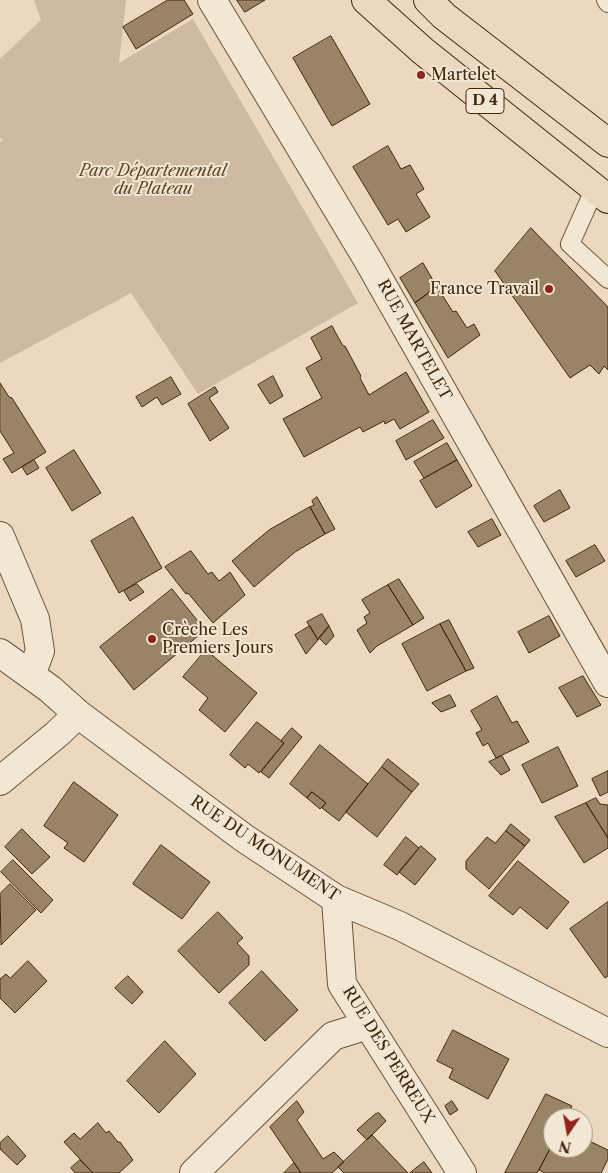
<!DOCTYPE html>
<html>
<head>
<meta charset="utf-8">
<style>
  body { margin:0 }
  #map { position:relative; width:608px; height:1173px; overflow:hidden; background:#ebd8bf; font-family:"Libre Caslon Text",serif }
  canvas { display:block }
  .north { position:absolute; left:543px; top:1108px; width:50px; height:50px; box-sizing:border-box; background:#f2e6d5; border:1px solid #ac9a84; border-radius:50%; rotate:192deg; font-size:14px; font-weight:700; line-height:20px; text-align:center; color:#42280a }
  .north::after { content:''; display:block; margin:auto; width:18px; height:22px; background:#8f2418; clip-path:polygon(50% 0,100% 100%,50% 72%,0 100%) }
</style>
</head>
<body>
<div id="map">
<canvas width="608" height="1173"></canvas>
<div class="north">N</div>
</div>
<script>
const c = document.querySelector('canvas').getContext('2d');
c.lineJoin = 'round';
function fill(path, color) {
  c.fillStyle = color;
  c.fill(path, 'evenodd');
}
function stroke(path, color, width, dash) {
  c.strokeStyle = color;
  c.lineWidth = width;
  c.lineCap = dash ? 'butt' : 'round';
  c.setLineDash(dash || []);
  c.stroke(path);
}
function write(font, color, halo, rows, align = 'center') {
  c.font = font + ' "Libre Caslon Text",serif';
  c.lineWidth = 4;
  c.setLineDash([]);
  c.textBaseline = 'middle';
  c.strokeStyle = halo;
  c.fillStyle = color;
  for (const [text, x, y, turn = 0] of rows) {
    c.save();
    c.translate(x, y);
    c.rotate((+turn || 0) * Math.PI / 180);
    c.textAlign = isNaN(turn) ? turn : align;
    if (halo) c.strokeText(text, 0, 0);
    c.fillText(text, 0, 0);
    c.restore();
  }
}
fill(new Path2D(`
  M34,0H126L119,63L193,19L358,303L198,394L131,293L0,363V142L3,140L0,137V59L41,20Z`), '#cebaa0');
const building = new Path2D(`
  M168,0H184L193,14L136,49L123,27Z
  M237,0H265L245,12Z
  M331,36L370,104L332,126L293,58Z
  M388,146L401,169L410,165L424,189L416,194L430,217L406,232L398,219L388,225L353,167Z
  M531,228L608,307V370L604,366L599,374L590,365L570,378L495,271Z
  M423,263L437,287L415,303L400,278Z
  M437,287L453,312L456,311L467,328L474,324L480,335L448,358L415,303Z
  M332,326L343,346H345L361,376L360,378L369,395L406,372L429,412L400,429L394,419L385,424L384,421L363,432L360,427L304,457L283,419L322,398L306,368L322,359L311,338Z
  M273,376L283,396L270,404L258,385Z
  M171,377L181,394L162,405L157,397L142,407L136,397Z
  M0,383L9,397L12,398L46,452L12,473L3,459L14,453L0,431Z
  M215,387L218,392L209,398L229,428L210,441L188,404Z
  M433,420L444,438L406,460L396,441Z
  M447,443L457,460L424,478L414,462Z
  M74,450L101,493L72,511L46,468Z
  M34,460L39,468L27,475L22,467Z
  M457,460L472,486L436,508L420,481Z
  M560,490L570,508L544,522L534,506Z
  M317,497L335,529L325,534L310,507L314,505L312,501Z
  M310,507L325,534L295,552L254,587L232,561L269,530Z
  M133,517L162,568L119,593L91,541Z
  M492,519L501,535L478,547L468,532Z
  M595,545L605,561L576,577L566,561Z
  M191,551L208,574L212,572L219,581L230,572L245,595L213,623L188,593L186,594L165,567Z
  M399,579L424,618L413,625L388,585Z
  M137,584L144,592L130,601L124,591Z
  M388,585L413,625L377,646L370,653L357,630L367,623L364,617L370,613L362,600Z
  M172,589L205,630L134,690L100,647Z
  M322,614L329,626L318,640L307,622Z
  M549,616L560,636L529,653L518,632Z
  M449,620L474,668L466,671L440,624Z
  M440,624L466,671L427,691L402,644Z
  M310,626L318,640L306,654L295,635Z
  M329,626L334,636L326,645L319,638Z
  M206,650L257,693L225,732L199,710L208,698L183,677Z
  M583,676L601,705L577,717L559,688Z
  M450,695L456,706L441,712L432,703Z
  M497,696L512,723L517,721L529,742L496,758L488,743L483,746L476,733L482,730L471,711Z
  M257,722L284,743L259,773L248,764L245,768L230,755Z
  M292,728L302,737L269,778L261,772L284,743L281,741Z
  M320,745L368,784L339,821L322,808L326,803L312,792L307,798L290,784Z
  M558,747L578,786L542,803L522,765Z
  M502,756L510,770L501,775L489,762Z
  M388,759L419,784L412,792L382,767Z
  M382,767L412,792L377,837L346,812Z
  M608,771V792L600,796L592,779Z
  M74,782L118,815L84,862L64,848L68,843L44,826Z
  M312,792L326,803L320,809L307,798Z
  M596,798L600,804L608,805V838L586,803Z
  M586,803L608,838V848L584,863L555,817Z
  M511,824L530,840L525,846L506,831Z
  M22,829L50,857L32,874L5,847Z
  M506,831L525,846L489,889L466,869V861L487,837L495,843Z
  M406,837L419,848L397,875L384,865Z
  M161,845L210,882L182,919L133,884Z
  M421,846L436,859L415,885L399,872Z
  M13,860L53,900L41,913L1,872Z
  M518,861L569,902L547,929L520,907L513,915L489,896Z
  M10,884L36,910L1,945L0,894Z
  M608,902V976L605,978L570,929Z
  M218,912L243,938L237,943L249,956V965L219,993L178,951Z
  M28,961L47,981L15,1013L0,998V979L6,974L10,978Z
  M262,971L298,1010L265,1041L229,1003Z
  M128,976L143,992L132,1004L115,988Z
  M453,1030L509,1059L488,1099L449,1078L453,1069L437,1061Z
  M165,1041L196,1074L159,1113L127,1081Z
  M546,1094L572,1106L566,1118H553V1143L537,1173H505Z
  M297,1101L304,1112L297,1120L323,1159L334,1152L344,1162L332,1173H301L270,1127Z
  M452,1101L458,1110L450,1115L445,1106Z
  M379,1113L386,1121L367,1140L357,1130L375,1114Z
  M98,1123L106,1133L109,1131L118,1142H120L133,1160L119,1173H93L64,1142L74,1133L80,1139Z
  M372,1135L408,1173H344L338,1167Z
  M8,1136L26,1156L17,1165L0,1149V1143Z
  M583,1138L608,1150V1159L601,1173H545L539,1170L553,1143V1148H583Z
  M80,1160L93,1173H75L71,1168Z
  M424,1162L432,1173H410Z
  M294,1163L301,1173H284Z`);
fill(building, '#9a8468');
stroke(building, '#42280a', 1);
const lane = new Path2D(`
  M606,0L608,3
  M595,188L570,244L608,279`);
const street = new Path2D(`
  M212,0L368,260L608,683
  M0,536L35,619L40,651L31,675
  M0,653L50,689L78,714L244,838L336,899L400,926L608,1033
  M0,781L57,734L78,714
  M336,899L342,984L462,1173
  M194,1173L333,1036L368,1025`);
const primary = new Path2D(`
  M366,0L423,51L608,199
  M428,0L444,16L608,143`);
stroke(lane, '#6c5437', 20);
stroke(street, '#6c5437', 30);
stroke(primary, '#42280a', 30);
stroke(lane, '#f2e6d5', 18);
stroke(street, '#f2e6d5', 28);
stroke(primary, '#ebd8bf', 28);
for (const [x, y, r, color] of [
  [421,75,5,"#8f2418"],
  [549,289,5,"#8f2418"],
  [152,639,5,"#8f2418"]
]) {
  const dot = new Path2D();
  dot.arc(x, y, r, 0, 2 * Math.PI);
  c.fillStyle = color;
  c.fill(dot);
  stroke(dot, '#f2e6d5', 2);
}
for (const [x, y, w] of [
  [485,101,38]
]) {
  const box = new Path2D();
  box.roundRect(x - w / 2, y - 12.5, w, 25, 4);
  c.fillStyle = '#f2e6d5';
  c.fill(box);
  stroke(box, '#42280a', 1);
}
write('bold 15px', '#42280a', null, [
  ["D 4",485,101]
]);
write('16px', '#42280a', '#f2e6d5', [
  ["Martelet",431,75],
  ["France Travail",539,289,"right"],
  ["Crèche Les",162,630],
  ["Premiers Jours",162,648]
], 'left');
write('italic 16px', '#5e4528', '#f2e6d5', [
  ["Parc Départemental",153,171],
  ["du Plateau",153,189]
]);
write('16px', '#42280a', '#f2e6d5', [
  ["RUE MARTELET",414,340,61],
  ["RUE DU MONUMENT",265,849,34],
  ["RUE DES PERREUX",388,1055,58]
]);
</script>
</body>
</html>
